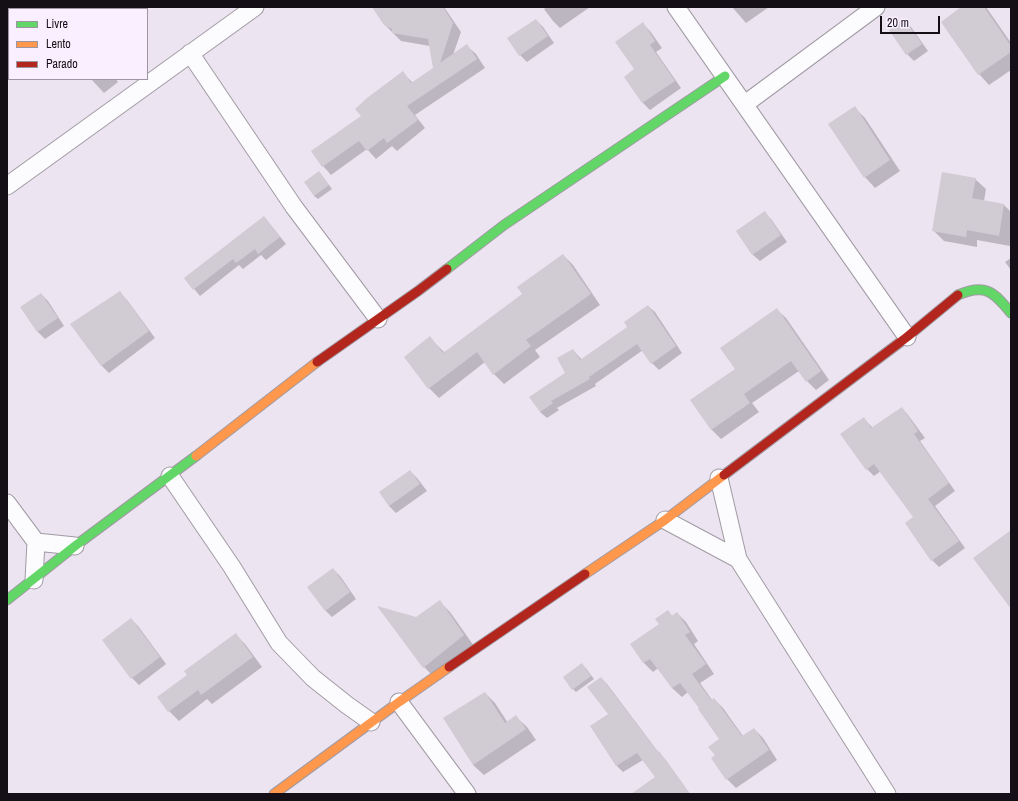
<!DOCTYPE html>
<html>
<head>
<meta charset="utf-8">
<style>
  body { margin:0 }
  #map { position:relative; width:1018px; height:801px; overflow:hidden; background:#ece4f0; font-family:"Archivo Narrow",sans-serif }
  canvas { display:block }
  .frame { position:absolute; inset:0; border:8px solid #140f16; pointer-events:none }
  .legend { position:absolute; left:8px; top:8px; width:140px; height:72px; box-sizing:border-box; background:#f9effe; border:1px solid #9d95a1; margin:0; padding:5px 7px; list-style:none; font-size:12px; color:#140f16 }
  .legend li { display:flex; align-items:center; gap:8px; height:20px }
  .legend b { width:20px; border:1px solid #9d95a1 }
  .scale { position:absolute; left:880px; top:16px; width:60px; height:18px; box-sizing:border-box; border:2px solid #140f16; border-top:0; padding-left:5px; font-size:12px; line-height:14px; white-space:nowrap; color:#140f16; -webkit-text-stroke:3px #f9effe; paint-order:stroke }
</style>
</head>
<body>
<div id="map">
<canvas width="1018" height="801"></canvas>
<div class="frame"></div>
<ul class="legend">
<li><b style="height:5px;background:#63d668"></b>Livre</li>
<li><b style="height:5px;background:#ff974d"></b>Lento</li>
<li><b style="height:5px;background:#b3261e"></b>Parado</li>
</ul>
<div class="scale">20 m</div>
</div>
<script>
const c = document.querySelector('canvas').getContext('2d');
c.lineJoin = 'round';
function fill(path, color) {
  c.fillStyle = color;
  c.fill(path, 'evenodd');
}
function stroke(path, color, width, dash) {
  c.strokeStyle = color;
  c.lineWidth = width;
  c.lineCap = dash ? 'butt' : 'round';
  c.setLineDash(dash || []);
  c.stroke(path);
}
fill(new Path2D(`
  M122,7H136L133,9H124Z
  M373,7H444L461,32L453,55L467,46L476,54L485,68L415,115L425,128L397,151L392,146L376,159L367,149L331,175L323,166L312,152L362,116L403,73L413,83L434,69L430,46L401,41L384,24Z
  M547,7H590L560,28L553,21L544,9Z
  M732,7H769L746,23Z
  M963,7H986L1011,43V70L989,85L979,74Z
  M536,20L543,27L554,43L527,62L520,55Z
  M904,20L911,27L928,51L914,61L907,54L890,30Z
  M643,24L650,31L662,48L656,52L681,88L650,110L643,103L625,77L635,70Z
  M91,79H116L118,82L104,93Z
  M855,108L865,118L900,171L875,188L865,177Z
  M319,172L332,189L318,199L314,196Z
  M975,179L986,189L984,201L1004,205L1011,212L1010,246L977,240V247L944,241L933,230Z
  M764,212L771,219L787,242L760,261L753,255L737,231Z
  M264,217L270,224L286,244L266,260L261,255L243,269L239,265L200,296L185,278Z
  M563,255L573,265L600,305L535,350L540,357L504,384L494,374L485,362L439,398L429,388L430,338L445,353L524,295Z
  M1011,258V270L1005,262Z
  M120,293L127,300L155,338L109,373L102,366L71,324Z
  M41,294L48,301L64,326L45,339L38,332L22,307Z
  M648,306L655,312L682,353L659,370L652,363L643,350L595,384L596,386L557,408L559,410L547,418L540,412L566,373L573,350L582,360L629,328Z
  M777,310L786,318L829,380L816,390L807,381L799,371L752,403L759,412L721,439L712,430L692,400L736,370Z
  M902,408L908,415L925,438L920,441L955,491L935,506L965,548L939,567L932,560L915,517L881,471L874,476L867,469L863,418L873,428Z
  M410,471L417,478L427,491L396,513L389,506L380,492Z
  M333,569L340,576L356,599L332,617L325,610Z
  M440,602L450,612L474,646L434,677L424,667L416,618Z
  M668,612L672,616L677,613L686,622L698,641L694,644L714,674L700,683L712,700L714,699L723,708L743,736L754,729L763,738L777,760L736,788L727,779L716,755L720,740L701,709L688,692L682,697L672,688L658,668L653,672L644,663L631,644L660,625Z
  M131,619L138,626L166,664L139,685L132,678Z
  M236,635L245,644L262,667L212,704L207,699L179,721L169,711L188,675Z
  M585,667L594,679L576,692L573,689Z
  M601,678L607,684L659,753L665,759L690,794H638L657,777L643,760L623,772L617,766L592,726L609,714Z
  M485,693L495,703L508,723L516,717L527,727L536,740L484,775L473,765Z`), '#0003');
fill(new Path2D(`
  M372,7H443L453,23L440,63L467,44L477,59L407,106L418,120L387,143L384,138L367,151L359,141L322,167L311,151L361,116L355,109L367,98L403,71L411,83L433,68L428,39L392,33V29L384,25Z
  M961,7H984L1011,46V52L978,75L941,22Z
  M536,19L548,36L519,56L507,38Z
  M904,19L922,44L906,55L889,30Z
  M643,22L655,41L650,45L675,81L642,103L624,77L634,69L615,42Z
  M855,106L890,160L864,178L828,124Z
  M319,171L329,185L314,196L304,182Z
  M942,172L976,178L972,198L1004,204L999,236L967,230L966,237L932,231Z
  M765,211L781,235L752,255L736,231Z
  M264,216L280,237L258,254L255,249L236,263L233,259L193,290L184,278Z
  M563,254L591,294L526,340L531,346L493,375L477,352L428,389L404,357L430,336L443,353L522,294L517,287Z
  M120,291L149,331L101,366L70,324Z
  M41,293L58,318L37,332L20,307Z
  M648,305L676,346L651,364L637,344L589,377L590,379L551,401L553,403L540,412L529,397L565,373L557,358L573,349L580,360L627,327L624,322Z
  M777,308L821,371L806,382L791,361L744,394L750,403L711,430L690,400L735,369L720,348Z
  M902,407L918,431L914,434L949,483L928,499L959,541L931,561L905,523L913,517L874,464L866,470L840,434L864,417L871,428Z
  M410,470L420,484L389,506L379,492Z
  M1011,530V609L973,558Z
  M333,568L350,592L325,611L307,587Z
  M440,600L464,635L423,668L377,606L416,617Z
  M668,610L672,616L677,612L690,632L685,635L706,664L692,674L711,700L714,698L742,736L754,728L769,750L726,780L711,758L715,755L708,747L719,739L698,709L699,708L680,683L672,688L650,659L643,663L630,644L659,624L655,619Z
  M131,618L160,657L131,679L102,640Z
  M236,633L253,657L201,695L198,690L168,712L157,697L187,675L184,671Z
  M582,663L591,676L572,690L563,677Z
  M601,677L658,752L659,751L690,794H631L655,777L637,753L616,766L590,726L608,714L587,687Z
  M485,692L505,723L516,715L526,729L473,765L443,718Z`), '#d1cbd4');
const street = new Path2D(`
  M676,7L907,337
  M190,53L294,207L378,319
  M745,104L876,7
  M7,186L255,7
  M170,476L232,567L279,643L313,678L347,705L371,722
  M719,478L738,559
  M7,503L36,542L34,580
  M665,520L738,559L887,794
  M36,542L75,546
  M399,702L467,794`);
const fast = new Path2D(`
  M447,269L504,225L725,76
  M958,295C985,283 994,292 1011,313
  M7,600L75,546L196,456`);
const slow = new Path2D(`
  M196,456L317,362
  M585,574L665,520L724,475
  M274,794L399,702L449,667`);
const jam = new Path2D(`
  M317,362L418,291L447,269
  M724,475L907,337L958,295
  M449,667L585,574`);
stroke(street, '#a19ba4', 19);
stroke(fast, '#a19ba4', 11);
stroke(slow, '#a19ba4', 11);
stroke(jam, '#a19ba4', 11);
stroke(street, '#fcfbfd', 17);
stroke(fast, '#63d668', 9);
stroke(slow, '#ff974d', 9);
stroke(jam, '#b3261e', 9);
</script>
</body>
</html>
